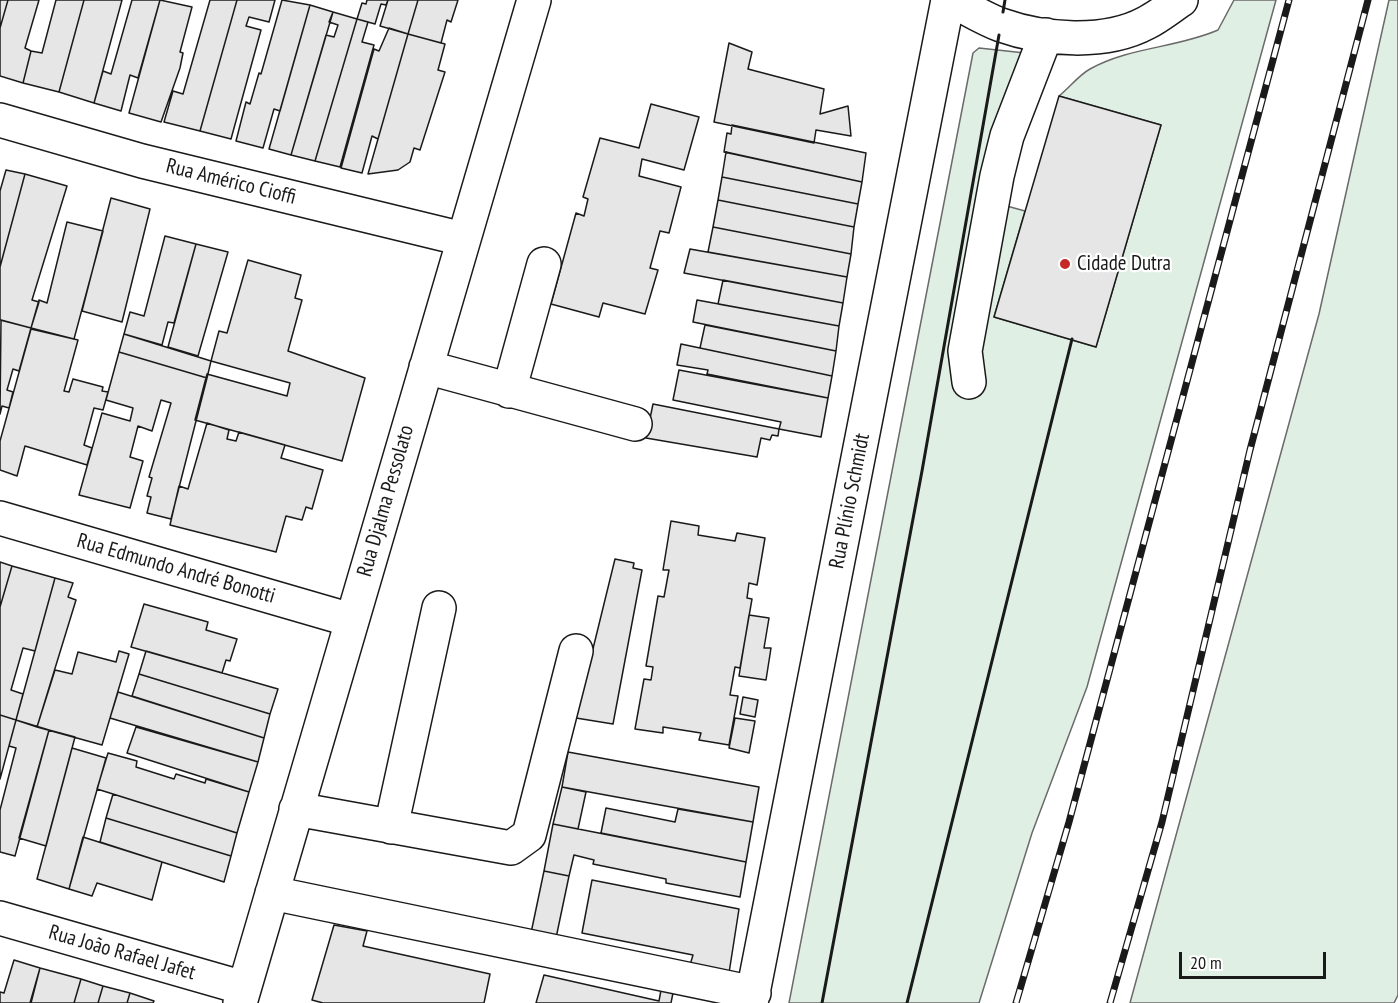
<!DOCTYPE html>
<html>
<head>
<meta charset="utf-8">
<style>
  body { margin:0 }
  #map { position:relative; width:1398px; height:1003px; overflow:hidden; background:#fff; font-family:"PT Sans Narrow",sans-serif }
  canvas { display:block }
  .scale { position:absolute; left:1179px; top:952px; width:147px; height:27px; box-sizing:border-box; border:3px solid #1a1a1a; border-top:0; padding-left:8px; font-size:18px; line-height:21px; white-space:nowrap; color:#1a1a1a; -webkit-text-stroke:4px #fff; paint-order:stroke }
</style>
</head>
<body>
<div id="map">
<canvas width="1398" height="1003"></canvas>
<div class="scale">20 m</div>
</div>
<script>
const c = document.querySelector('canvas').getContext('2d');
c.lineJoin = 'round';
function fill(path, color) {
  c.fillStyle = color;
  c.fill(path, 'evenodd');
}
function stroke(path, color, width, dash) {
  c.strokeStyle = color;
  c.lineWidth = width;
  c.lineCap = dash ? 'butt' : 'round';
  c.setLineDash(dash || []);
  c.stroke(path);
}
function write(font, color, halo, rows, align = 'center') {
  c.font = font + ' "PT Sans Narrow",sans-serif';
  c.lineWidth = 4.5;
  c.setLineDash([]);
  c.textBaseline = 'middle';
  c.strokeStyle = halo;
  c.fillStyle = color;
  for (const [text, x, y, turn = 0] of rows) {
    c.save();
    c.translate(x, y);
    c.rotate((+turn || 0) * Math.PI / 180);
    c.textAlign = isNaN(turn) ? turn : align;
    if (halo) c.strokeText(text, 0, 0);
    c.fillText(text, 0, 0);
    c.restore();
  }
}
const green = new Path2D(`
  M1234,0H1276L1087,687L1032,833L979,1003H789L973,53L979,48L1025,53L985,200L1025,211L994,317L1096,347L1161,125L1059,96C1069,88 1079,75 1090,69C1129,47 1177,48 1218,30Z
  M1389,0H1398V995L1394,1003H1130L1319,314Z`);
fill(green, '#e0efe3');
stroke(green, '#6a6a6a', 1.5);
const building = new Path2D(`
  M0,0H8L0,28Z
  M8,0H39L25,48L31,51L23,83L0,76V28Z
  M56,0H84L59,92L23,83L31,51L42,53Z
  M84,0H122L94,103L59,92Z
  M132,0H160L138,78L130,75L121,111L94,103L103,71L111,74Z
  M160,0L192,7L180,52L183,53L180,68L161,122L129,113Z
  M210,0H237L200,131L164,122L173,91L183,94Z
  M237,0H275L269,22L249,17L246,26L261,30L231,139L200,131Z
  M282,0L310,5L280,111L274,109L263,148L236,141L246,102L250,104L259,73L261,74Z
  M367,0H388L386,5L381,4L375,24L357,19L362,3L366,4Z
  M388,0H418L408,34L380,26Z
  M418,0H458L451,22L447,20L441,43L408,34Z
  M310,5L333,12L291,155L269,149Z
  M333,12L357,19L315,161L291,155L326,35L334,37L338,25L329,22Z
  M357,19L368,22L362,42L374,45L340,167L315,161Z
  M389,28L408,34L378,139L372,136L362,173L341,168L374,49L379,51Z
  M408,34L445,44L438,70L445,72L420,150L414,148L410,162L398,170L368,174Z
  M729,43L752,52L748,69L824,89L820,114L848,106L851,136L816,130L814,143L714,122Z
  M1059,96L1161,125L1096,347L994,317Z
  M651,104L699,117L684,170L642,159L639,176L681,187L669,233L660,231L650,268L658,270L645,314L603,303L599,317L551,304L576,213L584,216L588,199L583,197L600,138L639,148Z
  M732,125L866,153L862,182L724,152L727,133L731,134Z
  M726,152L862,182L858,204L722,177Z
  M6,170L25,174L0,267V191Z
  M25,174L67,186L32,300L39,302L31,328L0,320V267Z
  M722,177L858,204L854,227L718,200Z
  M111,198L150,209L122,322L82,311Z
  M718,200L854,227L851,254L713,227Z
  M67,222L103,231L74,339L31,328L39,300L47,303Z
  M713,227L851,254L847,277L708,252Z
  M165,236L196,244L174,323L168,322L162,345L124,334L130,312L144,316Z
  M196,244L228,252L198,356L168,347Z
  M690,249L847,277L843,303L684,273Z
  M248,260L301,275L295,298L302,300L288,351L365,378L342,461L195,420L207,374L287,396L290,383L211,361L219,331L227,333Z
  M723,280L843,303L839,326L718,304Z
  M697,300L839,326L836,351L693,322Z
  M1,320L31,328L19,371L13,369L7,390L13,392L9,408L2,406L0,414Z
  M705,325L836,351L832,376L700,348Z
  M31,329L78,340L64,391L69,392L73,379L103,387L102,391L108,392L103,410L94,408L84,445L92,448L87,465L25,446L17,476L0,470V441Z
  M124,334L211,361L207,378L119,352Z
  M681,344L832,376L828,398L707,374L708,370L677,365Z
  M119,352L207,378L171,519L147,513L151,497L147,496L152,478L149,477L171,403L161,400L152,431L138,426L130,457L143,461L130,508L79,495L102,413L130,421L133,408L106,400Z
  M679,370L828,398L821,437L779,429L781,422L673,400Z
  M653,404L779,429L778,436L772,435L770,440L761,438L757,457L646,438Z
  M207,423L229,430L227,439L236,441L239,432L285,445L281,458L323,470L312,509L306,507L302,520L286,516L276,552L170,525L179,486L188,489Z
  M671,521L699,526L698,535L735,541L737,533L765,538L757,585L749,583L747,598L752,599L740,668L735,667L730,695L738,696L729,745L699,740L701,733L663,727V733L635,729L644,679L651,680L653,667L646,666L658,596L664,597L669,570H663Z
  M615,559L634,563L633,568L642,570L613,724L576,718Z
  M0,562L12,566L0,607Z
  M12,566L55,578L35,651L23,648L11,690L23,694L16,720L0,715V607Z
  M55,578L73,583L68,597L76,600L37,727L16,720Z
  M144,604L208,622L206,630L237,639L230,661L226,660L222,673L131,647Z
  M749,615L769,618L764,648H771L766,680L739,676Z
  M119,651L129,654L102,745L37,727L55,670L72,674L78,652L116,662Z
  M146,651L278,689L270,714L139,674Z
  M139,674L270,714L264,738L132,696Z
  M118,692L264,738L258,762L110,718Z
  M743,697L758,700L755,717L740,714Z
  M0,715L16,720L0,779Z
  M735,718L755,721L749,753L729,748Z
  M16,720L49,730L15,856L0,852V810L16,748L9,746Z
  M136,727L258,762L249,792L127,753Z
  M49,730L75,737L46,846L19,838Z
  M72,748L106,758L69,889L37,879Z
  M568,752L759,787L753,822L562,787Z
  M108,753L137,761L136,767L174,779L176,774L205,783L206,779L249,792L237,833L97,789Z
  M562,787L586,792L578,829L553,824Z
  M113,794L237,833L231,856L106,818Z
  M606,808L675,822L678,809L753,822L746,862L601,833Z
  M106,818L231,856L224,882L100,842Z
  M553,824L746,862L740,897L666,883V879L593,864L594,860L574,855L569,876L544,871Z
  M83,837L162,862L152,900L97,883L92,896L69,889Z
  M544,871L569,876L556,938L531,933Z
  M592,880L739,909L729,973L690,965L693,955L582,933Z
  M334,925L367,931L363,946L490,974L484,1003H323L312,1000Z
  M14,960L40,968L30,1003H0V992L4,993Z
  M40,968L81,979L74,1003H31Z
  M544,975L659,1001L661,990L673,993L671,1003H536Z
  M81,979L103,986L98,1003H74Z
  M103,986L130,993L127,1003H98Z
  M130,993L154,1001L153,1003H127Z`);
fill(building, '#e6e6e6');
stroke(building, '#1a1a1a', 1.5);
const minor = new Path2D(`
  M951,0C967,8 984,19 1001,25C1043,40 1105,45 1146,23C1158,17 1169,8 1181,0
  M0,120L142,161L463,239
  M426,367L635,424
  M969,382L965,351L997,176L1007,136L1046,35
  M509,391L544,264
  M0,518L351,620
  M296,809L511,848L529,835L576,651
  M391,827L439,608
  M272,893L754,993
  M0,918L244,988
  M240,1003L534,0
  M751,1003L948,0`);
stroke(minor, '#1a1a1a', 36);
stroke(minor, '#fff', 33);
const rail = new Path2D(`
  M1016,1003L1069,822L1289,0
  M1110,1003L1162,822L1250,450L1368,0`);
stroke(rail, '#1a1a1a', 7);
stroke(rail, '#fff', 4.5, [14]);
stroke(new Path2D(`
  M1003,12L1005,0
  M822,1003L922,471L999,35
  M907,1003L1072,339`), '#1a1a1a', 3);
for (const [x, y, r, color] of [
  [1065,264,6,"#c62828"]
]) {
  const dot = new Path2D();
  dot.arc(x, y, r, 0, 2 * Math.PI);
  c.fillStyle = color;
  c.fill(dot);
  stroke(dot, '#fff', 2);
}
write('21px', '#1a1a1a', '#fff', [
  ["Rua Américo Cioffi",231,182,14],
  ["Rua Djalma Pessolato",386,501,-74],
  ["Rua Plínio Schmidt",850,501,-79],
  ["Rua Edmundo André Bonotti",176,569,16],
  ["Rua João Rafael Jafet",122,953,16]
]);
write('21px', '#1a1a1a', '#fff', [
  ["Cidade Dutra",1077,264]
], 'left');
</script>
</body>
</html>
